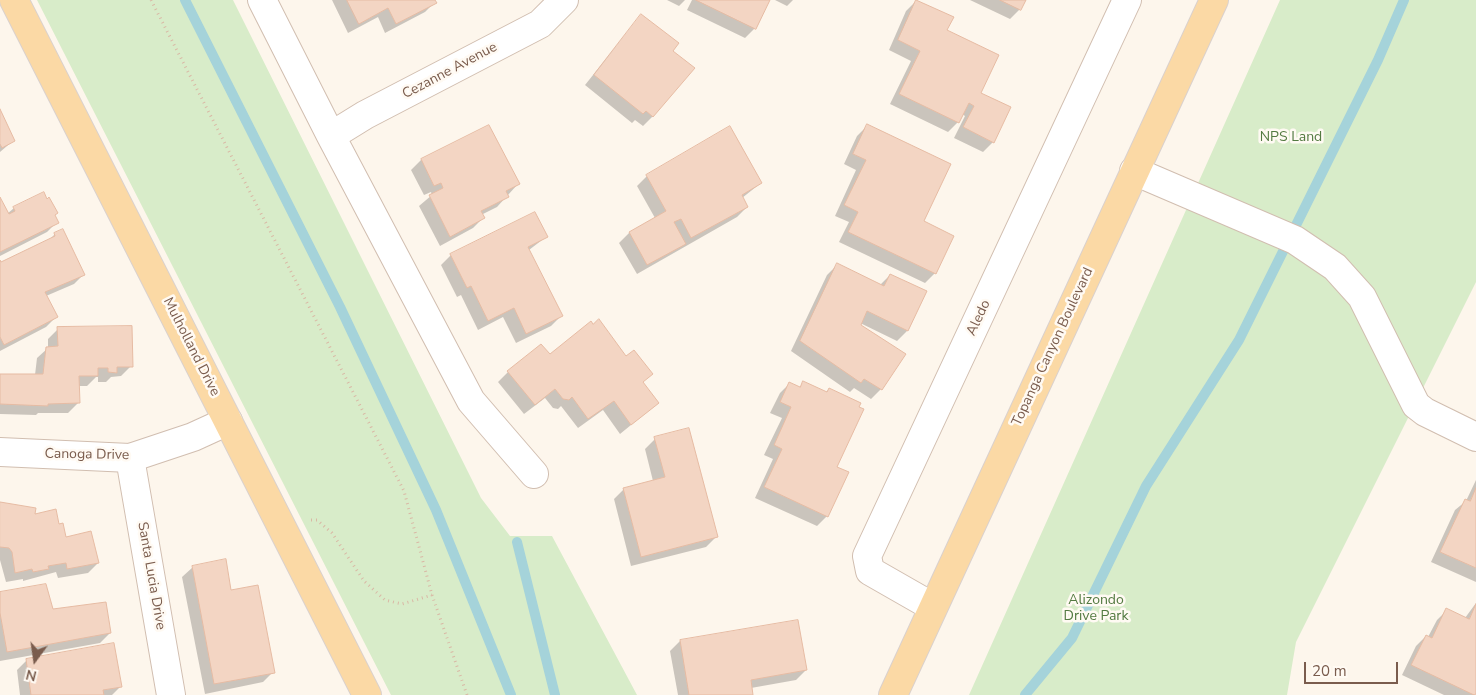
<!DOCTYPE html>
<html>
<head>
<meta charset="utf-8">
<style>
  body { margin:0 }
  #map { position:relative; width:1476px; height:695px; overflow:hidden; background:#fdf6ec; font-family:"Nunito Sans",sans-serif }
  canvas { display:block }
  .north { position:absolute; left:10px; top:635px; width:50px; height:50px; -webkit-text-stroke:4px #fffaf3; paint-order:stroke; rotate:194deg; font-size:14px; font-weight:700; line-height:20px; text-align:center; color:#7a5c4d }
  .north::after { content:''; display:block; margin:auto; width:18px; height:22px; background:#7a5c4d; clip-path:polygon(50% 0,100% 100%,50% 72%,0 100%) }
  .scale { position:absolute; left:1304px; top:662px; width:94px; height:22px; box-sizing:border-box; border:2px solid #7a5c4d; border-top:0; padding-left:6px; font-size:15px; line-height:18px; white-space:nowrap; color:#7a5c4d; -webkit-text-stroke:4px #fffaf3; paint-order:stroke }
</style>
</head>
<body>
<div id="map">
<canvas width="1476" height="695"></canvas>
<div class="north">N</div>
<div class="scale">20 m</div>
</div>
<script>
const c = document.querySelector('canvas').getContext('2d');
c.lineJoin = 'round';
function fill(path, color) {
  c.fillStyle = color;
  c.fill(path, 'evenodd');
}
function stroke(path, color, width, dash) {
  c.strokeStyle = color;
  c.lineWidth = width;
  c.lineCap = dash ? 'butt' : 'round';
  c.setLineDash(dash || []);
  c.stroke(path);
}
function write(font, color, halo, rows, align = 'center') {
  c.font = font + ' "Nunito Sans",sans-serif';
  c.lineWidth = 5;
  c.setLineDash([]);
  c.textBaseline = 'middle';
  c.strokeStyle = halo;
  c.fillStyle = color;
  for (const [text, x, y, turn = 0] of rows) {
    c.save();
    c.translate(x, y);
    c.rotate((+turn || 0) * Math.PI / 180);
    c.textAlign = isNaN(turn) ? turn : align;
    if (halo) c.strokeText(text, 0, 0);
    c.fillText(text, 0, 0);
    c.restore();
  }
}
fill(new Path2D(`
  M37,0H233L481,498L510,536H552L637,695H391Z
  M1280,0H1476V282L1296,642L1287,695H969Z`), '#d8ecc9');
fill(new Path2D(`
  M332,0H434L435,2L425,12L385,33L378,17L348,33Z
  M667,0H685L679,6Z
  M692,0H769L755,28L745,38L687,10Z
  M775,0H793L787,6Z
  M970,0H1024L1020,9L1010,19Z
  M916,1L946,30L980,93L993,142L983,152L954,138L965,116L962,114L958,122L948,132L890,104L911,61L889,50L906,11Z
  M641,15L671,51L653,116L643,126L635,120L632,123L585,85Z
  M0,112L14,140L0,152Z
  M489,126L518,184L497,207L481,215L483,218L473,228L440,246L419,206L432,195L431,192L424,195L411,170L421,160Z
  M867,126L923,222L935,273L925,283L839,242L849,222L835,216L856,170L844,164L857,136Z
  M647,176L761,183L742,198L747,207L737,217L637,274L619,243L629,233L655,218L637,186Z
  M0,199L7,214L14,208L54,216L57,222L47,232L0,256Z
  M55,234L84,274L74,284L46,296L56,317L46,327L0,351V262L1,263L49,240Z
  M546,237L529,250L561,316L551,326L516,343L503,317L478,330L461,295L457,297L441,265L451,255Z
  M837,265L880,285L890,275L925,292L907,331L897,341L856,321L881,389L871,399L854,388L850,392L791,351L827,275Z
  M58,329L131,366L121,376L111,377L106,382H98V377H96L87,386H78V403L68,413H38L36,415L0,414V375H35L37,358L48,348V339Z
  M549,356L642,383L658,403L620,434L603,410L578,428L561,406L558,409L553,408L545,398L524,414L498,382L508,372Z
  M790,383L799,388L804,383L825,393L829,389L835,467L827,516L817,526L755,498L773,459L764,455L782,418L770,413L780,393Z
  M655,439L716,537L706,547L631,566L614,499L624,489L653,481L645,449Z
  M1476,480V582L1431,562L1455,510L1466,501Z
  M0,502L58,525L66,538L98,563L88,573L58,578L56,572L23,581V579L6,582L0,560Z
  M193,567L230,591L273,672L263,682L205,694L182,577Z
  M0,593L52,611L110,633L100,643L0,661Z
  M1476,603V691L1474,695H1444L1402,675L1416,646L1426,636L1428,637L1437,620L1447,610L1465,618Z
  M680,641L806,670L796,680L751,688L752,695H678L670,651Z
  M27,660L121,686L112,695H20L17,670Z`), '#0003');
stroke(new Path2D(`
  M185,0L340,307L436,510L511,695
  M517,542L555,695
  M1025,695L1072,638L1146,486L1239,340L1378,60L1404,0`), '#a5d3da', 10);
const building = new Path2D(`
  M347,0H435L437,3L396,24L388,8L359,24Z
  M696,0H770L756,29Z
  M916,0L954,17L947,30L999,55L981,93L1011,107L994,143L963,127L974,106L969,103L959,123L899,94L920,51L898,40Z
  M1000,0H1026L1021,10Z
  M641,14L679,43L673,51L695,68L653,117L646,111L643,114L594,75Z
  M0,109L15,141L2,148L0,144Z
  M867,124L951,164L924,221L954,236L936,274L848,232L858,212L844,205L866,160L853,154Z
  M489,125L520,184L506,191L509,197L481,211L485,218L450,237L429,195L443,188L441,183L434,186L421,159Z
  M730,126L762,183L742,195L748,207L691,238L681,219L674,222L686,244L647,265L629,232L666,211L646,175Z
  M44,192L47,199L49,197L58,213L55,215L59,223L0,252V197L9,214L15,211L13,207Z
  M535,212L548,237L528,247L563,316L526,334L514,308L488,321L471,286L467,288L450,254Z
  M63,229L85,275L45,292L58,317L4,345L0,337V260L1,262L55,236L54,233Z
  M837,263L884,286L890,274L927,291L908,331L867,311L861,325L906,354L882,390L864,379L861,383L800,341Z
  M599,319L626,356L634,350L653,374L643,382L659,403L631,425L614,401L588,419L572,397L569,400L563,399L555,389L535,405L507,371L541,344L550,354L591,321L593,324Z
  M132,326L133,367H117V373L108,372V368H98V376H79L80,403L48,404V406L0,404V374H43L46,347L58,346L57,327Z
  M803,381L827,392L829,388L861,403L859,407L864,409L837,467L849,472L828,517L764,487L782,449L774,445L791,407L780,402L789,382L800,387Z
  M689,428L718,537L641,557L623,488L665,477L654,437Z
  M1476,488V568L1440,552L1465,499L1470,501Z
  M0,502L36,508L35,514L56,509L59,524L63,523L66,537L91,531L99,563L67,569L66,563L48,566L49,569L33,572L32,569L15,573L12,552L9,548L0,547Z
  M226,559L231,590L258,585L275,673L214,684L192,566Z
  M46,584L53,609L106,602L111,633L7,652L0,613V592Z
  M1476,604V694L1474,695L1411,665L1426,635L1432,638L1446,608L1469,619Z
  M798,620L807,670L751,680L753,695H689L680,640Z
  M114,643L122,687L103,690L104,695H31L26,659Z`);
fill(building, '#f3d5c3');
stroke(building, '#e6bba3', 1);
const minor = new Path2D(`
  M262,0L331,136L471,401L534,474
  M331,136L365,115L540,24L564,0
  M1134,171L1295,240L1335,267L1362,297L1416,405L1425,412L1476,437
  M0,452L130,458L193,437L228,421
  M130,458L171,695
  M933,607L870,571L867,556L1127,0`);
const major = new Path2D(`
  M14,0L367,695
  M893,695L1214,0`);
stroke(minor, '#d1beb0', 30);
stroke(major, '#dad1cd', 30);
stroke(new Path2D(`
  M151,0L404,491L432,595L467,695
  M311,520H317L332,533L364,581L385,600L402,604L432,595`), '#d9b8a5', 3, [1, 4]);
stroke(minor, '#fff', 28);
stroke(major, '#fbd9a5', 28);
write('14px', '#7a5c4d', '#fffaf3', [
  ["Cezanne Avenue",450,71,-28],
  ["Aledo",979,318,-65],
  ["Mulholland Drive",191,347,63],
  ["Topanga Canyon Boulevard",1053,347,-65],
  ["Canoga Drive",87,455,1],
  ["Santa Lucia Drive",151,576,80]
]);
write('14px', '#537a41', '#fffaf3', [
  ["NPS Land",1291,138],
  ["Alizondo",1096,601],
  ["Drive Park",1096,617]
]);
</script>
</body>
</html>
